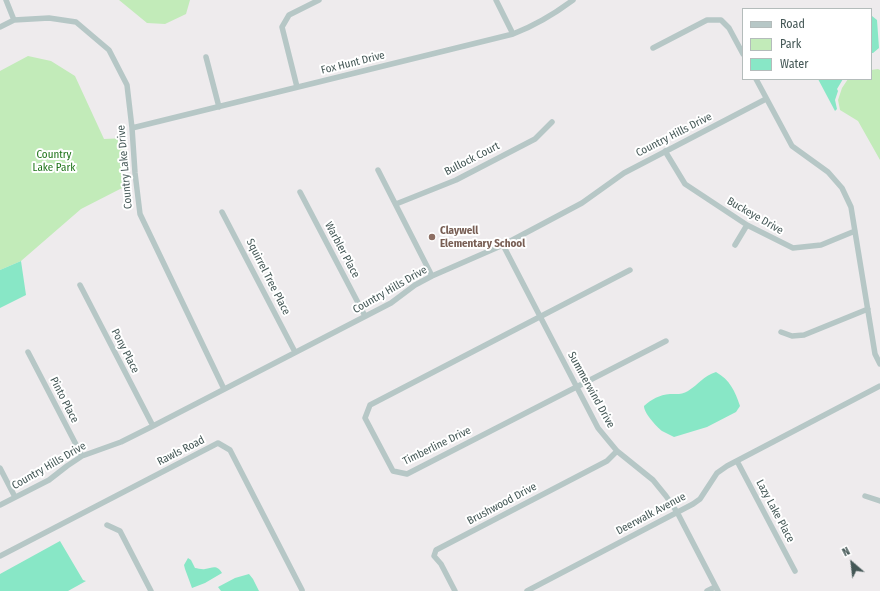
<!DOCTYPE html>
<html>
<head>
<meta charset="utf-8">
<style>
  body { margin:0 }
  #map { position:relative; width:880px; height:591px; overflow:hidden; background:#eeebed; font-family:"Fira Sans Condensed",sans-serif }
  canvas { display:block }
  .legend { position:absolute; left:742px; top:8px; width:130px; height:72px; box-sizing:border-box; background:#fff; border:1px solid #b4bcbb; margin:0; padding:5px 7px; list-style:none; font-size:12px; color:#445756 }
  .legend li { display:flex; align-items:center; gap:8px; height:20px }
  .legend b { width:20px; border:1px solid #b4bcbb }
  .north { position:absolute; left:832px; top:543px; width:40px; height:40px; -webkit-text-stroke:3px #fff; paint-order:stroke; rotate:332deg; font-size:11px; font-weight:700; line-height:16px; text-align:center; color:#445756 }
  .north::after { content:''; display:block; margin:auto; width:14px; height:18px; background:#445756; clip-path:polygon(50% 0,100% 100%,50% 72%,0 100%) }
</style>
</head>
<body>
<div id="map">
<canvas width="880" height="591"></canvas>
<ul class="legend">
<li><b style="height:5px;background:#b6c7c6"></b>Road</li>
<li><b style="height:11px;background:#c2ebb9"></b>Park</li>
<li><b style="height:11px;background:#88e7c6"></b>Water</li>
</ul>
<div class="north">N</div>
</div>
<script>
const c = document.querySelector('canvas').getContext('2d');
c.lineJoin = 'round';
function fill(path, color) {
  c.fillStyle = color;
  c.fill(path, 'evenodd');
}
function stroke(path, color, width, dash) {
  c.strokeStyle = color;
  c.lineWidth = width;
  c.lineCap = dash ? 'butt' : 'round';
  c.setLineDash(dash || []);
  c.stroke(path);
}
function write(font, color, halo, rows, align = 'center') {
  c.font = font + ' "Fira Sans Condensed",sans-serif';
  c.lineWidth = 4;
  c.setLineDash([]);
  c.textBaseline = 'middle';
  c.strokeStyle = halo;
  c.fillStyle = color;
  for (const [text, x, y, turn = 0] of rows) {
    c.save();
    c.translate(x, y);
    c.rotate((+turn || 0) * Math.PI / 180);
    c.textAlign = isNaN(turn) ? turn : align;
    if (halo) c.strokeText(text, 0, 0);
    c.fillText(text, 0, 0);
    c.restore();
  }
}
fill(new Path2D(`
  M119,0H190L186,14L165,24L147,23Z
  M28,56L51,61L75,76L104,139L126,138L124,187L81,209L21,261L0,270V71Z
  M878,69L880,70V160L858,121L840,110L838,100L842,88L848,79H871V70Z`), '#c2ebb9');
fill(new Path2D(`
  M872,16L877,20L879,48L873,53H871V17Z
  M818,79H843L837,89L838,91L835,100L837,109L835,111Z
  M21,261L26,295L0,308V270Z
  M716,372C730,380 735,391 740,406L736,412L707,427L674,437C670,435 666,433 662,431C656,426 644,413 644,406C652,399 659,395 670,394C676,394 682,395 688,391C699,384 703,376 716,372Z
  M60,541L83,580L86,581L68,591H0V574Z
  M188,558L191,560L195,568C198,568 202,570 205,569C212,568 217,564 222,573L205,583L192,588L185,569L184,565Z
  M249,574L253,579L259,591H221L218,587L235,578Z`), '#88e7c6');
stroke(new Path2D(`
  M6,0L14,20
  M496,0L513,34
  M0,27L14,20L49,18L76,22L109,50L127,85L132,128L135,173L140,214L224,389
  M653,48L707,20H721L729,28L743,54
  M206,57L219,107
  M756,79L792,146L828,172L842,188L851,207L875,354L880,364
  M297,87L282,27L289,15L319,0
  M132,128L513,34C536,25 553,15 573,0
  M665,151L685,184L747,225L793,248L821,245L855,231
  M378,170L432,276
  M300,192L365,316
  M396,204L456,180L535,139L552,122
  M222,212L295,352
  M503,245L598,428L617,451L653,480L666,496L677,512L718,591
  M735,245L747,225
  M630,270L370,405L365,418L393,471L407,474L666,341
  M80,285L153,426
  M781,332L792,336L804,335L868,309
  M28,352L82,456
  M737,461L795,571
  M0,468L15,497
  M865,496L880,501
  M0,505L49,480L67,466L82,456L121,442L153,426L391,303L415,285L432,276L503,245L582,203L624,173L766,99
  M107,525L120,531L151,591
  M0,556L218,443L230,450L302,590
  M455,591L441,564L434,556L436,550L607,461L617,451
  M527,591L693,504L700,499L717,473L727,466L880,386
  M707,591L715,587`), '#b6c7c6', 5.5);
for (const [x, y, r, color] of [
  [432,237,4,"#8d6e63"]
]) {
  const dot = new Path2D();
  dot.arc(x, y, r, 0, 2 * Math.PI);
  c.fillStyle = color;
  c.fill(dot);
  stroke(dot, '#fff', 1.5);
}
write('11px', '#445756', '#fff', [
  ["Fox Hunt Drive",353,63,-14],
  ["Country Hills Drive",674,135,-27],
  ["Bullock Court",472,159,-27],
  ["Country Lake Drive",125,167,-95],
  ["Buckeye Drive",755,216,30],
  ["Warbler Place",342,250,62],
  ["Squirrel Tree Place",268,277,63],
  ["Country Hills Drive",390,290,-30],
  ["Pony Place",125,351,63],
  ["Summerwind Drive",591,390,61],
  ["Pinto Place",64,400,63],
  ["Timberline Drive",437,446,-26],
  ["Rawls Road",181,451,-27],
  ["Country Hills Drive",49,466,-30],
  ["Brushwood Drive",502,504,-28],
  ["Lazy Lake Place",775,511,62],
  ["Deerwalk Avenue",651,514,-28]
]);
write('11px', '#1f741a', '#fff', [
  ["Country",54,155],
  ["Lake Park",54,168]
]);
write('bold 11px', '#785e54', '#fff', [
  ["Claywell",440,231],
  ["Elementary School",440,244]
], 'left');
</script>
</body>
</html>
